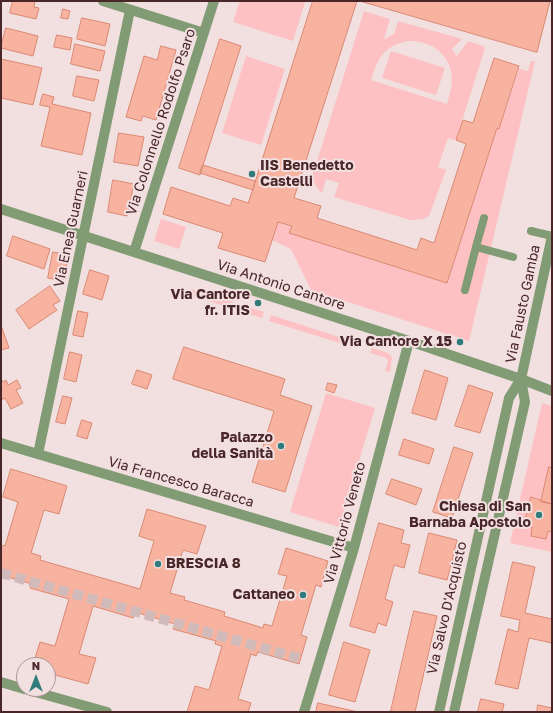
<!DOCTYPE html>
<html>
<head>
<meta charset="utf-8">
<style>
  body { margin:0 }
  #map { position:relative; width:553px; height:713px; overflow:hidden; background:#f2dfdf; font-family:"Golos Text",sans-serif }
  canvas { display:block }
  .frame { position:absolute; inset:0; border:2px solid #492628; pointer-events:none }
  .north { position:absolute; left:16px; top:657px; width:40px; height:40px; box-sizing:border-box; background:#f2dfdf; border:1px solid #ae9596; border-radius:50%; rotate:0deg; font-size:11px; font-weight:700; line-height:16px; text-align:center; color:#492628 }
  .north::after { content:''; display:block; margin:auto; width:14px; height:18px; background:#327b7c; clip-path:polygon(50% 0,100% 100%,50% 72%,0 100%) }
</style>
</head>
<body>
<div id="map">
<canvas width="553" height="713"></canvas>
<div class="frame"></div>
<div class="north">N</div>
</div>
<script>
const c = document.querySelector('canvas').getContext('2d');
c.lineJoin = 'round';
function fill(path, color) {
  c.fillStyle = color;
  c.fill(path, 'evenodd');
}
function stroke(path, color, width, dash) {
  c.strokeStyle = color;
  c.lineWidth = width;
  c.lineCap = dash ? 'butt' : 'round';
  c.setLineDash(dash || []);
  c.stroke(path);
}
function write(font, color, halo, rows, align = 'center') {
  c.font = font + ' "Golos Text",sans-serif';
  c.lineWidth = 4;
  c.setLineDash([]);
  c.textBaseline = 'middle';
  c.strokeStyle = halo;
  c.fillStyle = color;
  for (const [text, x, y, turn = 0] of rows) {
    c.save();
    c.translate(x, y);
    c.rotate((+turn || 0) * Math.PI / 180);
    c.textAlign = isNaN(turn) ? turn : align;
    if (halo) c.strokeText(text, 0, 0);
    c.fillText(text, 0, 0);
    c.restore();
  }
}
fill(new Path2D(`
  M240,1L305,2L293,41L233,22Z
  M364,11L390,19L384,39L394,34L398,21L462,39L452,49L457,56L468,41L483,46L485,48L456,140L448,138L438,167L446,170L429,216L423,219L410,220L334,197L339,183L326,179L322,193C316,187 313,183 313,174ZM409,41C431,40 452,55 452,80C452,88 449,96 447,104L371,80C378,58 384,45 409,41Z
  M391,51L445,68L436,95L382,78Z
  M246,56L285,69L261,145L222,133Z
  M531,61H535L469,341L311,290L291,249L272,240L278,222L292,226L290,233L447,283L497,128L499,129L519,69L528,71Z
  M161,219L186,227L179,249L154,241Z
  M191,289L264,312L262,318L189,295Z
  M271,315L348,340L346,345L269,321Z
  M372,348L388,353L392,357L390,372L385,371L388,361L387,358L370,353Z
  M326,393L375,408L339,527L290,512Z
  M542,403L552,406V552L510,543Z`), '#fdc1c3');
const building = new Path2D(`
  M13,1H35L34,7L39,8L36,19L10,13Z
  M313,1H357L294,198L321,206L317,218L417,250L421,238L434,243L466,144L456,140L463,120L473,123L494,58L519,66L499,129L497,128L447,283L289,233L292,226L278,222L265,262L218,248L223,233L163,214L171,187L230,206L233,198L248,203Z
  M360,1H550L537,52Z
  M63,9L70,11L68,19L61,18Z
  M82,18L110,24L105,46L77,39Z
  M6,28L38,36L33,56L1,48Z
  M57,35L72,38L70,50L54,47Z
  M220,39L241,46L200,175L179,168Z
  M75,44L105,51L100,71L71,64Z
  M161,46L176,50L156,120L143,116L141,121L126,117L144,56L157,60Z
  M1,59L42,68L33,105L1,98Z
  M77,76L99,80L94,101L73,96Z
  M43,94L54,97L52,104L91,113L82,155L41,146L50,107L40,105Z
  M119,133L144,137L138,166L114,162Z
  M203,165L255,181L253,190L200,173Z
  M113,180L134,184L127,216L108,212Z
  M13,236L50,249L44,269L7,256Z
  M53,252L69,255L63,281L48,278Z
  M90,270L109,276L102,300L83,294Z
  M50,286L60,301L53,305L57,310L29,329L16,310Z
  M78,311L88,313L83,337L73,335Z
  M1,325L9,348L1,350Z
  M184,347L285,379L280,395L312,406L285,492L252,482L274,411L173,379Z
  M70,352L82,355L76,382L64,379Z
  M137,370L152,375L147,389L132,384Z
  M425,370L448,378L436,420L412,413Z
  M1,379L3,382L6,380L8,385L17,380L21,388L16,390L23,403L11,409L5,398L1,400Z
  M328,383L337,385L334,393L326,390Z
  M469,385L493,393L480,433L455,426Z
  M63,396L72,398L65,424L56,422Z
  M82,420L92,423L87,439L77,436Z
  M404,439L434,449L429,464L399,455Z
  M454,447L473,453L452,518L433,512Z
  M549,467L552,468V504L541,502Z
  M11,469L67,486L59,514L44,510L31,553L41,556L40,560L140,589L154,541L139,536L147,509L206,526L197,554L183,550L170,593L185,597L184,600L225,612L224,616L263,628L264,624L272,626L287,576L278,574L286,548L328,561L321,587L316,585L301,635L307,637L299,664L258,652L256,656L251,654L238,699L251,703L248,712H187L195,686L209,690L222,646L215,644L216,641L173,629L175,624L135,612L133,618L93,606L79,654L96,658L88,684L48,673V665H33L40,642L55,646L69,599L30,588L32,584L1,575V545L5,546L18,502L3,497Z
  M392,479L422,489L416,505L386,494Z
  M531,497L552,504V532L548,531L546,539L531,536L532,527L524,526Z
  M379,523L404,530L401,543L410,545L404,568L394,565L385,599L393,602L386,626L378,623L375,633L350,626Z
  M429,533L457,540L447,580L419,573Z
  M513,562L535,567L525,613L552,619V643L529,638L518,689L495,684L508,629L518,632L520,620L501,616Z
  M414,611L437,616L415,712H397L391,711Z
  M344,642L370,650L355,702L329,695Z
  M481,699L504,704L502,712H478Z
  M318,703L358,712H316Z
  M538,705L552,708V712H537Z`);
fill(building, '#f7b3a0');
stroke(building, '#da8872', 1);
stroke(new Path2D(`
  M1,573L301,659`), '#d0baba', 10, [10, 5]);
stroke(new Path2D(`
  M484,218L476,247L513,257
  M531,231L552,236
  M465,290L476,247`), '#819c75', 8);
stroke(new Path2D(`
  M103,1L204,33
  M1,209L409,341L521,379L552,391
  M134,252L214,1
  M1,443L354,548
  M38,454L130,10
  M1,682L24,689
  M25,689L107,712
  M304,712L354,548L409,341`), '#819c75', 10);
stroke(new Path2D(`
  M439,712L509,398L521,379L552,236
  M454,712L525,402L521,379`), '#819c75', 10);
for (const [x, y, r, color] of [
  [252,174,4,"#327b7c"],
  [258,303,4,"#327b7c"],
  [460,342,4,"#327b7c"],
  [281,446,4,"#327b7c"],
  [539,515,4,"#327b7c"],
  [158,564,4,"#327b7c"],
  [303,595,4,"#327b7c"]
]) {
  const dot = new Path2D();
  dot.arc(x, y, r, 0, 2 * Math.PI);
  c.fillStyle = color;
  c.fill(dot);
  stroke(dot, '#f2dfdf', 1.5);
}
write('14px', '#492628', '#f2dfdf', [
  ["Via Colonnello Rodolfo Psaro",161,122,-72],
  ["Via Enea Guarneri",71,229,-78],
  ["Via Antonio Cantore",281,285,18],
  ["Via Fausto Gamba",523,304,-78],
  ["Via Francesco Baracca",181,482,16],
  ["Via Vittorio Veneto",345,523,-75],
  ["Via Salvo D'Acquisto",447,608,-77]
]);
write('bold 14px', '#492628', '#f2dfdf', [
  ["IIS Benedetto",260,166,"left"],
  ["Castelli",260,182,"left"],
  ["Via Cantore",250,295],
  ["fr. ITIS",250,311],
  ["Via Cantore X 15",452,342],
  ["Palazzo",273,438],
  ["della Sanità",273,454],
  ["Chiesa di San",531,507],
  ["Barnaba Apostolo",531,523],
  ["BRESCIA 8",166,564,"left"],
  ["Cattaneo",295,595]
], 'right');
</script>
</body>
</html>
